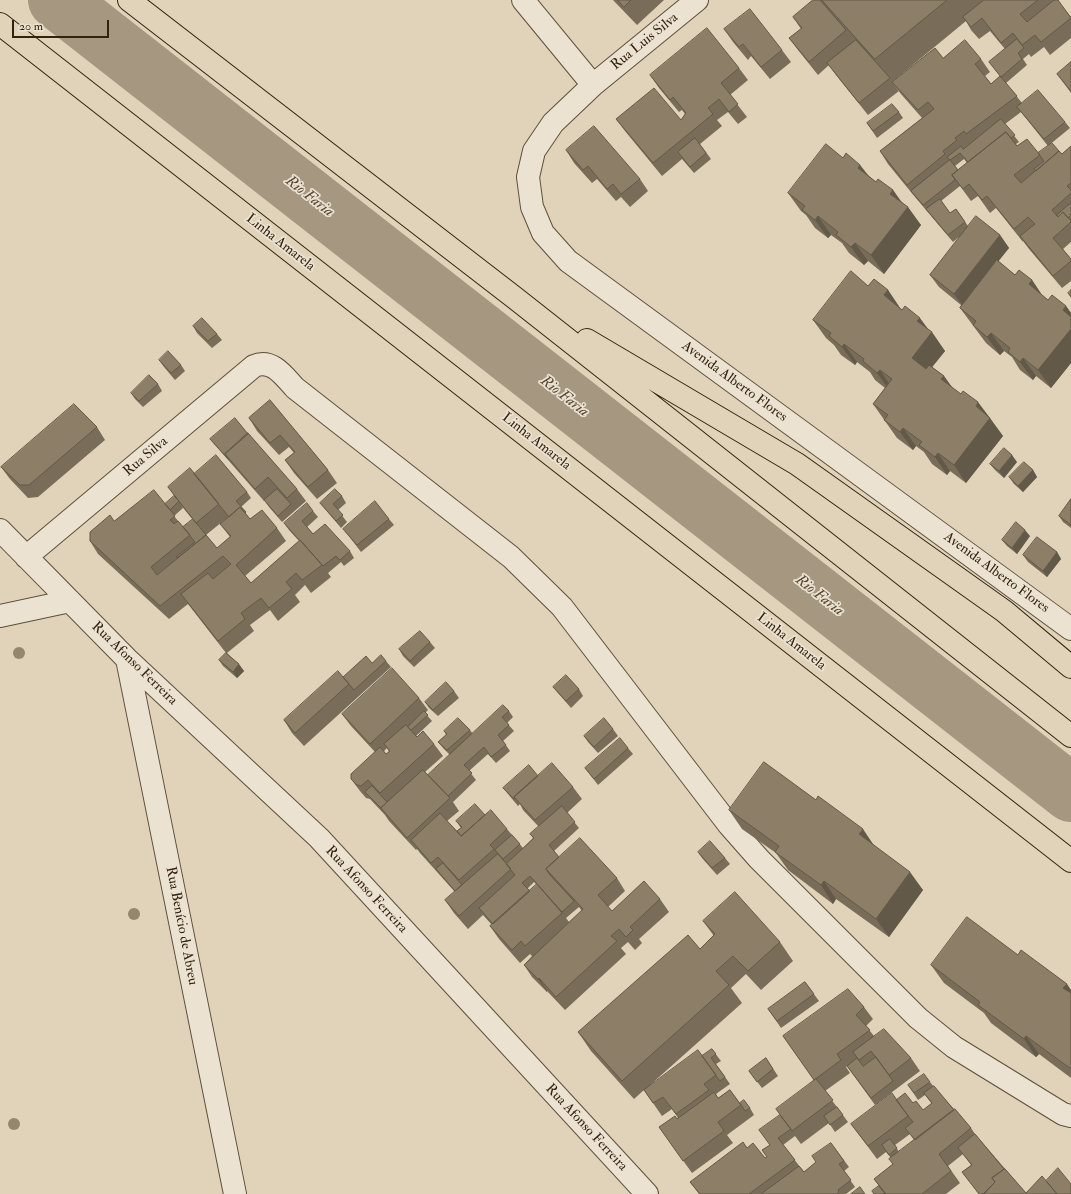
<!DOCTYPE html>
<html>
<head>
<meta charset="utf-8">
<style>
  body { margin:0 }
  #map { position:relative; width:1071px; height:1194px; overflow:hidden; background:#e0d3ba; font-family:"IM FELL Double Pica",serif }
  canvas { display:block }
  .scale { position:absolute; left:12px; top:20px; width:97px; height:18px; box-sizing:border-box; border:2px solid #33230e; border-top:0; padding-left:5px; font-size:12px; line-height:14px; white-space:nowrap; color:#33230e; -webkit-text-stroke:3px #ebe2d2; paint-order:stroke }
</style>
</head>
<body>
<div id="map">
<canvas width="1071" height="1194"></canvas>
<div class="scale">20 m</div>
</div>
<script>
const c = document.querySelector('canvas').getContext('2d');
c.lineJoin = 'round';
function stroke(path, color, width, dash) {
  c.strokeStyle = color;
  c.lineWidth = width;
  c.lineCap = dash ? 'butt' : 'round';
  c.setLineDash(dash || []);
  c.stroke(path);
}
function fill(path, color) {
  c.fillStyle = color;
  c.fill(path, 'evenodd');
}
function write(font, color, halo, rows, align = 'center') {
  c.font = font + ' "IM FELL Double Pica",serif';
  c.lineWidth = 3.5;
  c.setLineDash([]);
  c.textBaseline = 'middle';
  c.strokeStyle = halo;
  c.fillStyle = color;
  for (const [text, x, y, turn = 0] of rows) {
    c.save();
    c.translate(x, y);
    c.rotate((+turn || 0) * Math.PI / 180);
    c.textAlign = isNaN(turn) ? turn : align;
    if (halo) c.strokeText(text, 0, 0);
    c.fillText(text, 0, 0);
    c.restore();
  }
}
stroke(new Path2D(`
  M57,0L1071,793`), '#a59780', 58);
const minor = new Path2D(`
  M523,0L593,85
  M697,0L593,85L553,123L534,151L528,177L532,207L543,233L568,261L1071,629
  M0,530L127,659L319,838L647,1194
  M26,557L254,366C272,358 284,376 295,388L511,557L562,607L729,825L759,859L918,1018L954,1047L1063,1114L1071,1116
  M0,616L70,601
  M127,659L235,1194`);
const motorway = new Path2D(`
  M129,0L515,298L1071,736
  M0,24L1071,861
  M587,340L797,464L1004,611L1071,667`);
stroke(minor, '#5e4f39', 24);
stroke(motorway, '#33230e', 24);
stroke(minor, '#ebe2d2', 22);
stroke(motorway, '#e0d3ba', 22);
c.fillStyle = '#95876f';
for (const [x, y] of [
  [19,653],
  [134,914],
  [14,1124]
]) {
  c.beginPath();
  c.arc(x, y, 6, 0, 2 * Math.PI);
  c.fill();
}
fill(new Path2D(`
  M613,0H664L637,25Z
  M813,0H1058L1059,2L1071,17V38L1050,55L1044,47L1031,57L1029,54L1023,59L1027,65L1006,83L1022,103L1065,122L1070,128L1048,146L1021,112L1005,124L1019,142L1016,144L1017,146L1038,153L1059,151L1062,154L1071,146V242L1063,249L1071,259V281L1062,288L1029,249L1023,241V242L996,208L990,213L978,196L971,201L960,186L941,201L950,213L956,209L968,226L1000,235L1009,248L998,261L1015,275L1032,280L1042,295L1048,300L1066,306L1071,313V363L1051,388L1036,376L1033,380L1020,370L1012,357L1004,351L1000,355L986,343L960,308L961,305L939,287L930,275L961,235L953,242L915,197L888,164L880,151L922,118L901,94L892,82L943,58L981,59L990,72L985,76L991,84L1000,76L989,62L1005,49L990,31L979,39L971,30L966,21L892,82L899,91L868,115L836,75L829,65L818,75L798,50L789,38L801,29L793,17ZM964,159L967,163L958,170L955,166Z
  M724,29L782,50L791,62L770,79L751,56L748,60L733,42Z
  M1071,62V93L1057,74Z
  M739,68L748,80L730,95L747,117L738,124L728,112L717,120L722,126L700,144L711,159L694,173L682,159L662,176L625,131L616,119L681,120L685,114L682,110L679,112L659,88L650,75Z
  M899,112L903,118L877,138L867,123Z
  M566,150L640,179L648,191L630,207L621,197L616,201L597,179L592,183L574,163Z
  M843,158L860,165L869,176L876,182L893,190L901,201L921,225L884,274L868,261L864,265L849,253L842,243L831,235L828,238L815,228L806,215L801,211L788,193Z
  M868,286L888,290L900,308L928,330L945,351L932,367L944,376L952,388L987,415L1003,436L966,483L950,471L947,475L932,464L924,452L916,446L913,450L897,438L873,404L885,388L875,380L870,372L857,362L855,365L841,355L834,345L826,338L813,320Z
  M193,326L217,334L222,340L212,348L197,333Z
  M159,360L181,365L185,371L175,380L164,367Z
  M158,384L162,391L143,407L135,399L131,393Z
  M270,400L328,470L337,483L317,499L294,473L285,460L294,453L289,447L279,455L257,431L249,418Z
  M97,427L105,440L38,497L28,498L10,479L1,467Z
  M248,434L297,489L306,501L282,522L269,507L265,501H264L215,445L210,439Z
  M1017,462L1004,478L995,470L990,464Z
  M1033,470L1037,477L1023,492L1014,484L1009,477Z
  M194,474L247,492L251,498L241,507L250,519L277,528L286,541L245,576L251,583L299,541L289,530L284,523L313,511L318,517L307,527L313,534L350,551L354,558L344,566L341,562L328,573L331,577L311,593L305,585L295,595L300,602L278,621L270,610L250,625L254,631L227,653L244,671L237,678L223,666L219,660L226,653L188,604L169,619L98,554L90,541L114,521L165,504L176,498L168,487ZM180,504L193,520L183,527L174,516L183,508ZM227,515L228,517L220,524L230,537L217,548L206,535L228,517Z
  M342,496L346,503L338,510L347,522L341,528L325,509L320,503Z
  M1071,499V528L1063,522L1059,516Z
  M389,519L394,525L361,552L348,535L343,529Z
  M1030,536L1017,554L1007,546L1002,540Z
  M1057,552L1061,559L1047,577L1028,562L1023,555Z
  M430,642L435,648L414,667L403,656L399,649Z
  M386,661L391,667L304,746L292,733L284,720L343,677L372,663Z
  M553,687L579,689L583,696L571,708L558,693Z
  M454,691L459,698L438,716L429,708L425,702Z
  M419,698L428,710L425,713L432,721L416,736L434,744L443,756L425,772L428,775L450,755L443,748L438,742L446,735L444,731L470,730L473,734L509,711L513,717L507,723L514,731L503,741L510,751L496,763L488,754L469,771L476,780L453,802L459,811L447,821L457,831L461,828L456,821L485,815L507,829L523,848L533,838L530,834L539,827L523,810L520,804L518,806L503,788L538,776L573,787L582,799L567,813L579,828L554,851L559,857L617,878L625,891L608,907L612,911L660,899L669,912L639,939L642,943L635,950L628,942L621,948L626,954L565,1010L547,991V992L532,977L524,965L532,956L530,954L520,963L499,939L490,926L492,925L483,915L468,929L454,913L445,900L455,892L420,853L417,849L416,850L389,821L385,815L370,799L366,798L360,791L351,779L375,752L351,726L342,714ZM387,748L389,752L386,754L384,751ZM534,882L537,885L530,891L527,889ZM579,907L582,911L569,922L566,918Z
  M613,729L618,736L598,753L588,742L584,736Z
  M628,748L633,754L598,785L585,768Z
  M729,810L874,846L923,890L889,937L836,899L833,904L788,870L776,853L742,829Z
  M698,852L725,858L730,864L717,875L702,858Z
  M703,921L780,942L793,961L761,990L746,974L731,988L742,1003L649,1086L702,1056L712,1049L721,1061L716,1064L730,1084L716,1094L718,1098L730,1090L745,1110L750,1108L754,1115L727,1135L733,1143L692,1173L659,1127L678,1118L672,1109L662,1116L644,1090L634,1099L591,1051L578,1032L700,949L714,936Z
  M1018,955L1071,990V1078L1039,1054L1036,1057L991,1023L984,1013L944,983L931,965Z
  M805,982L819,1001L781,1028L768,1009Z
  M864,1007L873,1019L866,1026L874,1036L911,1058L920,1071L875,1105L847,1066L846,1067L850,1073L825,1091L848,1122L835,1132L829,1123L801,1144L795,1136L783,1145L804,1172L816,1162L831,1143L849,1167L844,1171L855,1187L846,1194H699L690,1182L747,1148L765,1158L767,1157L770,1145L780,1115L814,1080L783,1036Z
  M766,1058L778,1076L762,1088L749,1071Z
  M930,1082L934,1087L971,1128L975,1134L1026,1193L1046,1181L1071,1194H979L962,1172L971,1165L963,1154L948,1166L960,1183L946,1194H873L879,1186L874,1179L893,1164L889,1159L891,1158L886,1152L877,1159L851,1124L896,1100L913,1103L923,1110L932,1104L925,1095L918,1100L908,1085ZM910,1134L914,1140L899,1152L895,1145Z`), '#796d59');
fill(new Path2D(`
  M860,165L873,183L858,168Z
  M893,190L906,209L890,194Z
  M908,207L921,225L884,274L871,255Z
  M818,216L831,235L828,238L815,220Z
  M1000,235L1009,248L963,306L954,294Z
  M855,243L868,261L864,265L851,247Z
  M1032,280L1044,298L1029,284Z
  M888,290L900,308L884,295Z
  M1066,306L1071,313V322L1063,310Z
  M920,318L931,333L932,332L945,351L925,376L912,358L917,321Z
  M1071,329V363L1051,388L1038,370Z
  M991,333L1004,351L1000,355L987,337Z
  M844,344L857,362L855,365L842,347Z
  M1023,358L1036,376L1033,380L1020,362Z
  M880,370L892,388L890,391L877,373Z
  M944,376L957,394L941,379Z
  M978,402L990,418L1003,436L966,483L954,465L976,406Z
  M903,428L916,446L913,450L900,432Z
  M938,453L950,471L947,475L935,457Z
  M1012,455L1017,462L1004,478L999,471Z
  M1033,470L1037,477L1023,492L1018,486Z
  M1025,530L1030,536L1017,554L1012,548Z
  M1057,552L1061,559L1047,577L1043,571Z
  M239,664L244,671L237,678L233,672Z
  M863,829L875,847L859,834Z
  M910,872L923,890L889,937L876,919Z
  M824,881L836,899L833,904L821,885Z
  M539,978L547,991V992L538,979Z
  M1067,984L1071,990V998L1063,988Z
  M1026,1036L1039,1054L1036,1057L1024,1039Z`), '#635948');
const building = new Path2D(`
  M618,0H631L624,7Z
  M813,0H820L846,30L809,62L789,38L802,28L793,17Z
  M822,0H947L875,59Z
  M984,0H1038L1020,14L1027,22L1054,0H1058L1071,18L1041,42L1035,35L1022,45L1013,33L1001,43L982,18L971,27L963,17Z
  M750,9L782,50L761,67L743,44L739,47L724,29Z
  M707,28L739,68L721,83L738,104L729,112L719,99L708,108L713,114L653,163L616,119L654,88L681,120L686,113L673,97L670,100L650,75Z
  M1017,39L1024,48L1018,53L1022,59L1001,77L989,62Z
  M856,40L890,78L859,103L827,63Z
  M965,40L981,59L975,64L991,84L1000,76L1017,96L966,134L964,131L955,138L957,140L943,151L945,154L907,185L880,151L934,109L928,102L918,110L892,82L935,48L943,58Z
  M1071,62V91L1057,74Z
  M1038,90L1065,122L1044,139L1017,107Z
  M892,104L899,112L873,131L867,123Z
  M1001,119L1015,135L1011,138L1006,132L968,162L960,153L950,160L947,157L961,146L963,149Z
  M594,126L640,179L621,194L613,184L607,189L588,166L583,170L566,150Z
  M1006,132L1017,146L1027,139L1040,155L1014,175L1021,183L1059,151L1062,154L1071,146V183L1067,186L1071,190V193L1052,210L1058,217L1063,212L1071,221V222L1053,238L1071,259V261L1053,276L1020,236L1035,224L1028,217L1014,229L987,196L982,200L969,184L963,189L952,175Z
  M695,138L706,153L690,167L678,152Z
  M1052,143L1059,151L1036,171L1034,169L1044,161L1038,153Z
  M826,144L843,158L846,153L860,165L858,168L876,182L878,179L893,190L890,194L908,207L871,255L855,243L851,247L836,235L838,232L818,216L815,220L802,210L805,206L788,193Z
  M950,160L958,170L952,175L955,180L923,205L911,191Z
  M940,199L950,213L956,209L965,222L948,235L926,209Z
  M1071,203V215L1068,218L1063,212L1058,217L1057,215Z
  M976,216L1000,235L954,294L930,275Z
  M997,260L1015,275L1019,270L1032,280L1029,284L1048,300L1052,295L1066,306L1063,310L1071,317V329L1038,370L1023,358L1020,362L1008,352L1010,348L991,333L987,337L973,325L976,321L960,308Z
  M851,271L868,286L874,279L888,290L884,295L902,310L905,306L920,318L917,321L932,332L912,358L926,369L929,365L944,376L941,379L961,394L963,391L978,402L976,406L990,418L954,465L938,453L935,457L919,445L922,442L903,428L900,432L884,420L888,415L873,404L892,379L880,370L877,373L863,361L864,359L844,344L842,347L829,336L831,333L813,320Z
  M1071,290V297L1068,293Z
  M202,318L217,334L208,341L193,326Z
  M168,351L181,365L171,373L159,360Z
  M149,375L158,384L139,401L131,393Z
  M270,400L328,470L308,487L285,460L295,452L280,435L270,443L249,418Z
  M74,404L97,427L29,485H20L1,467Z
  M235,418L248,434L225,454L229,460L210,439Z
  M248,433L297,489L287,498L268,477L255,489L225,454Z
  M1004,448L1012,455L999,471L990,464Z
  M216,455L247,492L236,501L246,512L245,513L240,507L229,517L194,474Z
  M1024,462L1033,470L1018,486L1009,477Z
  M190,468L219,504L196,523L168,487Z
  M277,489L291,504L278,516L264,500Z
  M335,489L342,496L333,504L343,515L336,521L320,503Z
  M154,490L175,516L170,520L174,524L178,521L190,535L151,567L157,575L206,535L217,548L231,536L220,524L240,507L250,519L262,510L277,528L236,565L251,583L300,540L322,565L302,580L296,573L286,582L292,589L269,608L261,598L241,613L245,619L218,641L181,594L208,573L213,579L231,564L223,556L160,606L90,541V532L110,515L114,521Z
  M174,496L179,501L170,510L165,504Z
  M1071,499V525L1059,516Z
  M375,501L389,519L357,545L343,529Z
  M307,503L313,511L302,521L313,534L325,524L350,551L340,560L336,556L323,566L300,540V541L284,523Z
  M193,519L206,535L177,558L176,557L195,542L183,527Z
  M1016,522L1025,530L1012,548L1002,540Z
  M1037,537L1057,552L1043,571L1023,555Z
  M420,631L430,642L410,661L399,649Z
  M226,653L239,664L233,672L219,660Z
  M381,655L386,661L354,690L349,684L343,677L366,656L372,663Z
  M392,668L419,698L370,744L342,714Z
  M338,671L349,684L295,733L284,720Z
  M566,675L579,689L566,701L553,687Z
  M446,682L454,691L433,710L425,702Z
  M503,705L509,711L502,717L509,725L498,735L506,745L491,757L484,747L464,765L472,773L448,796L428,775Z
  M424,711L428,715L411,730L408,727Z
  M458,718L470,730L447,750L438,742L447,734L444,731Z
  M604,718L613,729L594,747L584,736Z
  M406,725L417,737L423,731L434,744L380,793L368,780L361,786L357,785L351,779V774L380,747L386,754L390,751L384,744Z
  M620,738L628,748L594,779L585,768Z
  M764,762L816,800L818,796L863,829L859,834L910,872L876,919L824,881L821,885L775,852L779,846L729,810Z
  M552,763L573,787L535,820L514,797Z
  M529,765L538,776L514,797L515,798L514,799L503,788Z
  M423,770L450,798L407,838L381,808Z
  M372,786L387,802L381,808L382,809L365,792Z
  M475,804L485,815L461,836L457,831L462,827L456,821Z
  M562,806L575,822L549,845L559,857L546,869L550,875L574,901L562,912L530,876L522,883L530,891L493,924L479,908L515,875L506,864L534,838L530,834Z
  M491,810L507,829L490,845L494,849L459,880L438,857L431,863L411,840L440,813L461,836Z
  M512,835L520,844L503,859L495,850Z
  M580,838L617,878L598,895L612,911L644,881L660,899L630,927L633,930L626,937L619,929L611,936L617,941L556,997L539,978L538,979L524,965L583,909L546,869Z
  M710,841L725,858L712,868L698,852Z
  M498,854L511,869L459,916L445,900Z
  M443,863L462,885L455,891L436,869Z
  M537,884L562,913L525,946L521,941L512,950L490,926Z
  M735,892L780,942L748,971L733,956L716,971L729,985L622,1081L578,1032L688,935L700,949L715,934L703,921Z
  M967,917L1018,955L1021,950L1067,984L1063,988L1071,993V1069L1026,1036L1024,1039L978,1005L980,1002L931,965Z
  M805,982L814,994L777,1021L768,1009Z
  M848,989L864,1007L856,1015L870,1030L837,1054L841,1060L814,1080L783,1036Z
  M884,1029L911,1058L889,1075L871,1051L859,1060L853,1052Z
  M712,1049L716,1054L711,1058L725,1077L720,1081L702,1056Z
  M698,1050L716,1075L704,1084L709,1090L676,1114L663,1097L653,1103L644,1090Z
  M876,1057L893,1081L871,1098L847,1066L857,1058L863,1066Z
  M766,1058L773,1069L757,1082L749,1071Z
  M924,1074L930,1082L914,1093L908,1085Z
  M816,1079L833,1100L792,1131L776,1109Z
  M934,1086L954,1110L915,1140L905,1128L913,1122L896,1100L905,1093L913,1103L916,1101L923,1110L932,1103L924,1093Z
  M730,1090L741,1105L718,1122L724,1131L683,1161L659,1127L675,1116L677,1119L714,1092L718,1098Z
  M892,1093L908,1116L868,1146L851,1124Z
  M744,1100L750,1108L745,1111L740,1103Z
  M837,1107L843,1115L830,1125L824,1116Z
  M955,1109L971,1128L939,1154L951,1171L922,1194H886L874,1179L893,1164L889,1159Z
  M780,1115L791,1129L778,1138L795,1160L749,1194H700L690,1182L743,1142L747,1148L753,1143L765,1158L767,1157L762,1150L770,1145L759,1130Z
  M975,1134L1004,1169L992,1178L995,1182L983,1194H979L962,1172L972,1165L958,1148Z
  M890,1139L897,1148L889,1155L882,1145Z
  M831,1143L844,1161L839,1164L851,1180L838,1190L839,1192L837,1194H761L799,1166L804,1172L816,1162L812,1156Z
  M1058,1168L1071,1184V1194H1057L1046,1181Z
  M1005,1169L1026,1193L1042,1176L1057,1194H984L995,1182L992,1178Z
  M879,1186L885,1194H874L872,1191Z
  M860,1187L865,1194H851Z`);
fill(building, '#8d7f67');
stroke(building, '#635948', 1);
write('14px', '#33230e', '#ebe2d2', [
  ["Rua Luis Silva",645,42,-39],
  ["Linha Amarela",280,243,38],
  ["Avenida Alberto Flores",734,382,36],
  ["Linha Amarela",536,442,38],
  ["Rua Silva",146,457,-40],
  ["Avenida Alberto Flores",996,573,36],
  ["Linha Amarela",791,642,38],
  ["Rua Afonso Ferreira",134,664,44],
  ["Rua Afonso Ferreira",366,890,47],
  ["Rua Benício de Abreu",181,926,79],
  ["Rua Afonso Ferreira",586,1128,47]
]);
write('italic 15px', '#554630', '#ebe2d2', [
  ["Rio Faria",309,197,38],
  ["Rio Faria",564,397,38],
  ["Rio Faria",819,596,38]
]);
</script>
</body>
</html>
